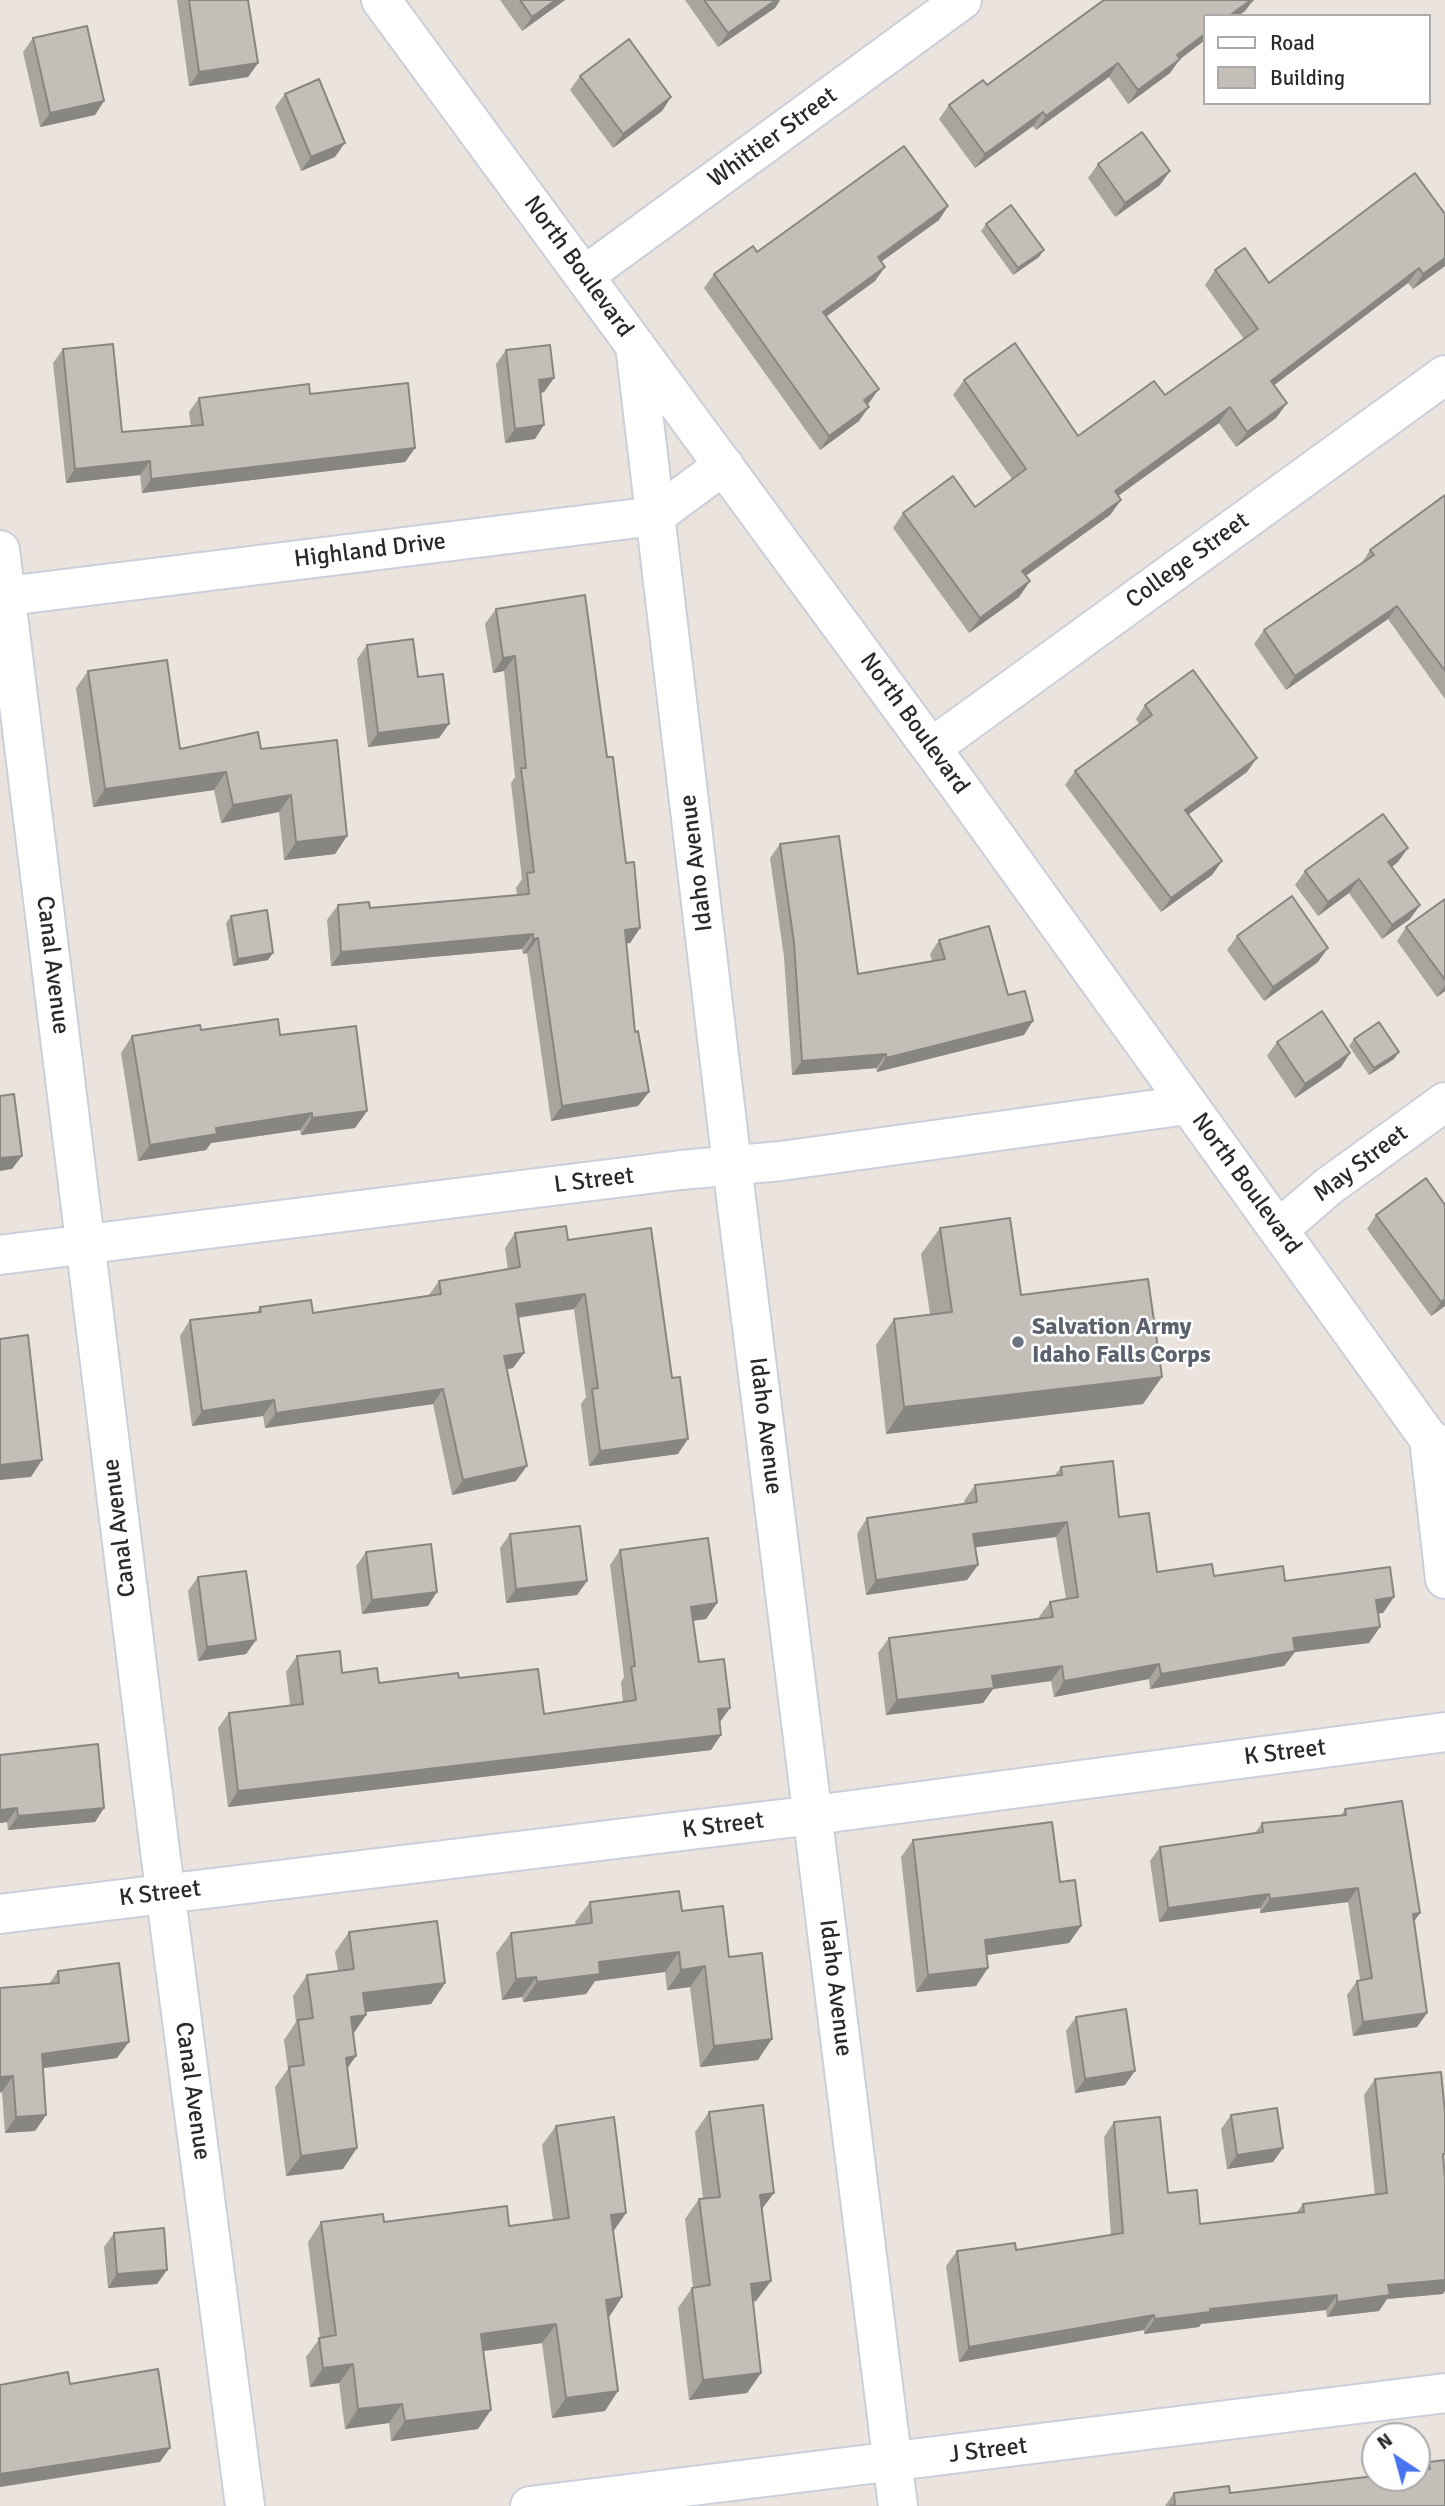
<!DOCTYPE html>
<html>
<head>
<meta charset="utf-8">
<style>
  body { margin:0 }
  #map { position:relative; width:1445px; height:2506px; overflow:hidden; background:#ebe3dd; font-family:Signika,sans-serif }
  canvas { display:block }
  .legend { position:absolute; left:1203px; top:14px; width:228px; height:91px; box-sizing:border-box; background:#fff; border:2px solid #aaa; margin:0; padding:9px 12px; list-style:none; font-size:21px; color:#2a2a2a }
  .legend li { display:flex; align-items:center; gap:14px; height:35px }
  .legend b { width:35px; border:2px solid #aaa }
  .north { position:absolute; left:1361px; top:2422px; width:70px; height:70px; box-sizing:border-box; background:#fff; border:2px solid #aaa; border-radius:50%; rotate:324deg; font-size:19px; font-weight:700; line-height:28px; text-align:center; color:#2a2a2a }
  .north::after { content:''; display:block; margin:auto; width:24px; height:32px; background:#4775ed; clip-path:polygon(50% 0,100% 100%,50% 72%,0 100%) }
</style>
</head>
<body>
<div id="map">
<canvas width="1445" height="2506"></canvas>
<ul class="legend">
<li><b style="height:9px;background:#fff"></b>Road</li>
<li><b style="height:19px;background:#c3bfb8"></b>Building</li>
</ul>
<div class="north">N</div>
</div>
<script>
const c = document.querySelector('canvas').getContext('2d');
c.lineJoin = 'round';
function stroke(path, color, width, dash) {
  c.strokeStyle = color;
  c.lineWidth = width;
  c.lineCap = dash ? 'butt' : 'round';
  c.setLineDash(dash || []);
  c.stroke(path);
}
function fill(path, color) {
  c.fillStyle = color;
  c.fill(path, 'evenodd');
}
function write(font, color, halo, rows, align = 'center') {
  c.font = font + ' Signika,sans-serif';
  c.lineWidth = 5;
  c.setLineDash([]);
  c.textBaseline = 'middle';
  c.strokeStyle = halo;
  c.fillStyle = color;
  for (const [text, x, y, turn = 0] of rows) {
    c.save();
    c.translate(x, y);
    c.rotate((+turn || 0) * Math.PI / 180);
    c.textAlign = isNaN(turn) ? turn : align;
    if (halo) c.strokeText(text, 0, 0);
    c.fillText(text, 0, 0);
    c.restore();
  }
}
const street = new Path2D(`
  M381,0L959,786L1429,1439L1445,1447
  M585,275L962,0
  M635,345L732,1165L898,2506
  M0,550L159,1843L245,2506
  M0,597L655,516L724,465
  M931,748L1445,375
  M1279,1229L1329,1186L1445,1102
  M0,1255L681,1170L781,1161L1187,1105
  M1429,1439L1445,1579
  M0,1914L814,1815L1445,1732
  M530,2506L1445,2393`);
stroke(street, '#cbcfdb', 42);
stroke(street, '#fff', 38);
fill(new Path2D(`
  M177,0H248L258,63L248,77L189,86Z
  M500,0H565L522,31Z
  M685,0H780L775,8L718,47Z
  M1254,0L1251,3L1245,11L1238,16H1205V40L1180,59L1170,73L1128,104L1109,77L1036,130L1033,126L975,168L939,119L949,105L987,85Z
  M33,38L104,101L95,115L40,127L23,52Z
  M580,76L671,97L662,111L613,148L570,90Z
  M285,94L335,157L301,171L275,107Z
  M1098,164L1160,185L1115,217L1088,178Z
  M948,206L939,220L881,262L875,281L826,317L869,403L867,404L859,421L820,450L704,288L714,274L757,252Z
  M986,224L1039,257L1013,275L981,231Z
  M1445,266L1413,289L1408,283L1274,385L1287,403L1276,418L1236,447L1219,423L1118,496L1121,500L1110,515L1026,576L1030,581L1019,597L969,633L893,528L903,513L975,507L1012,479L953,395L964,380L1078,436L1165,395L1244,339L1205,285L1215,270L1269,283Z
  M63,349L122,432L191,426L189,412L199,398L310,394L415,448L405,462L142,493L140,475L66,483L53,363Z
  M506,350L554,378L544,392L541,393L535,439L505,443L496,364Z
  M1445,495V699L1388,619L1286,690L1254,644L1264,630L1361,564L1370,550Z
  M496,609L607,757L626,863L640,928L630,943H626L635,1032L649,1092L638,1106L551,1121L527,953L523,954L522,949L331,966L327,920L338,905L370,908L517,895L516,888L522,879L511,783L515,777L504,671L493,673L485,624Z
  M367,645L449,724L439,738L368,747L357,659Z
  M88,671L180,749H261L347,836L335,854L284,860L279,812L221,823L214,790L93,807L76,688Z
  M1145,705L1247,772L1188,815L1222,861L1212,875L1161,912L1065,785L1075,771L1139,724L1136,719Z
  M780,844L858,974L932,961L930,954L939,940L1008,995L1024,1035L877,1072L876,1068L792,1075L784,957L770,858Z
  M1398,862L1392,867L1420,905L1410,919L1382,939L1349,893L1318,916L1295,885L1305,871Z
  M1445,899V991L1437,997L1397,941L1406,927Z
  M231,916L268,960L233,966L226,923Z
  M1237,936L1318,962L1264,1001L1227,950Z
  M201,1030L280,1035L367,1111L355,1128L301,1135L300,1130L211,1143L206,1150L138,1161L121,1053L132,1036Z
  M1354,1039L1394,1059L1369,1075L1349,1046Z
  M1277,1042L1350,1053L1341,1067L1295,1098L1267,1056Z
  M1376,1215L1445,1306L1431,1316L1367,1229Z
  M940,1228L1021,1295L1143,1404L886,1434L876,1345L894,1319L930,1314L921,1254Z
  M515,1233L568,1240L678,1454L589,1466L581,1404L586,1397L574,1309L518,1318L524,1353L513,1368L507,1369L516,1481L452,1495L433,1404L265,1428L263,1416L192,1426L180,1336L190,1320L257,1312L260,1307L313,1313L429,1295L439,1281L508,1270L505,1248Z
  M1061,1467L1119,1517L1157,1572L1285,1581L1394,1597L1383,1613H1378L1369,1643L1295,1652L1284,1666L1150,1689L1149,1679L1054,1697L1051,1681L993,1689L983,1703L886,1715L878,1653L889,1638L1040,1619L1039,1617L1050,1602L1066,1599L1056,1537L975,1547L978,1565L967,1580L866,1595L857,1534L867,1518L965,1504L964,1501L975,1485L1055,1475Z
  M510,1534L587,1581L577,1595L506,1603L500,1548Z
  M620,1550L717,1603L706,1619L693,1621L699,1662L730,1708L720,1722L711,1750L228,1807L218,1728L229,1713L290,1705L286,1672L297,1656L342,1673L379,1683L459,1678L544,1714L623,1702L621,1682L624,1677L610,1565Z
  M366,1552L428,1606L362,1614L356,1566Z
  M198,1577L256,1640L246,1654L198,1661L188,1591Z
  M0,1755L104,1808L95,1822L8,1830L7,1822L0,1823Z
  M1345,1809L1420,1913L1414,1921L1427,2013L1417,2027L1353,2036L1347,1995L1357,1981L1360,1980L1348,1902L1260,1913V1908L1159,1922L1150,1861L1160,1847L1255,1833L1262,1823L1341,1816Z
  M913,1840L1060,1882L1081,1926L1069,1943L987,1955L976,1986L916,1992L901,1857Z
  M590,1902L682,1911L729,1957L758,2060L700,2067L690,1987L667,1990L665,1972L595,1981L586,1994L523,2002L522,1997L502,2000L496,1953L511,1933L576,1925L575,1922Z
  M349,1932L445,1983L431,2004L365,2012L366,2015L353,2033L347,2068L343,2169L286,2176L275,2087L288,2069L284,2040L296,2022L293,1996L307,1975L338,1971L335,1952Z
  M58,1971L117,2058L43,2068L46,2115L35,2131L5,2133L2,2092L49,1984Z
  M1076,2017L1125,2085L1075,2093L1066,2031Z
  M1375,2079L1444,2161L1443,2294L1387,2299L1379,2311L1327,2317L1326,2310L1201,2324L1199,2327L1144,2334V2330L959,2362L946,2266L957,2251L1016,2250L1111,2235L1104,2137L1114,2122L1168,2193L1200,2224L1296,2213L1303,2204L1375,2195L1364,2095Z
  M709,2112L762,2210L756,2301L753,2302L761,2373L747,2393L689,2400L678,2308L692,2288L693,2287L685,2219L699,2199L703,2198L695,2132Z
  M1231,2115L1283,2148L1273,2162L1227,2169L1221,2129Z
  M556,2126L626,2213L613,2231L622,2297L609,2317L605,2411L552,2418L542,2343L483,2351L478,2429L391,2441L389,2423L345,2429L339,2383L310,2387L306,2357L320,2338L308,2242L321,2222H384L509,2226L553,2220L542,2145Z
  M114,2233L167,2270L157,2284L108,2288L104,2247Z
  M1429,2462L1445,2506H1165L1174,2493H1230L1321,2483L1424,2469Z`), '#a8a49e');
fill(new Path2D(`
  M556,0H565L522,31L532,17Z
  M776,0H780L775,8L718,47L728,33Z
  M1249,0H1254L1251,3L1245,11L1238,16H1229Z
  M1205,34V40L1167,69L1177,55Z
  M1180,59L1170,73L1128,104L1138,90Z
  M258,63L248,77L189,86L199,72Z
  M1118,63L1109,77L1036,130L1046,116Z
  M671,97L662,111L613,148L623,134Z
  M104,101L95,115L40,127L50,113Z
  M1043,112L1033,126L975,168L985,154Z
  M345,143L335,157L301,171L311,157Z
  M1170,171L1160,185L1115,217L1125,203Z
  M948,206L939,220L868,271L878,257Z
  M1044,250L1039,257L1013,275L1018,268Z
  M1445,258V266L1413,289L1423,274Z
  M885,267L875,281L813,326L823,312Z
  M1419,268L1408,283L1260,396L1271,381Z
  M554,378L544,392L530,394L539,380Z
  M879,389L869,403L854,414L864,400Z
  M1287,403L1276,418L1236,447L1247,432Z
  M869,407L859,421L820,450L829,436Z
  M1230,407L1219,423L1104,506L1115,491Z
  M544,425L535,439L505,443L515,429Z
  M415,448L405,462L142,493L151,479Z
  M150,461L140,475L66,483L75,469Z
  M1121,500L1110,515L1011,586L1022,571Z
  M1030,581L1019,597L969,633L980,618Z
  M1397,606L1388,619L1286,690L1295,676Z
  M515,656L504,671L493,673L503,658Z
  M449,724L439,738L368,747L378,733Z
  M1257,758L1247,772L1175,824L1185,810Z
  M226,772L214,790L93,807L105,789Z
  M291,795L279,812L221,823L233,805Z
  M347,836L335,854L284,860L296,842Z
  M1408,848L1398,862L1379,876L1388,862Z
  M1222,861L1212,875L1161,912L1171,898Z
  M1359,879L1349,893L1318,916L1328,902Z
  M1420,905L1410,919L1382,939L1392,925Z
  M640,928L630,943L614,945L625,930Z
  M533,934L522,949L331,966L341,952Z
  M538,938L527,953L523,954L533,939Z
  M1328,948L1318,962L1264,1001L1273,987Z
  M273,953L268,960L233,966L238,959Z
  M1445,985V991L1437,997Z
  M1033,1021L1024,1035L877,1072L886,1058Z
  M1399,1052L1394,1059L1369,1075L1374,1068Z
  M1350,1053L1341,1067L1295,1098L1305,1084Z
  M886,1054L876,1068L792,1075L802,1061Z
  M649,1092L638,1106L551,1121L562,1106Z
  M367,1111L355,1128L301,1135L312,1118Z
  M312,1113L300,1130L211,1143L206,1150L138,1161L150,1145L216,1128Z
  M22,1156L12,1169L0,1171V1158Z
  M585,1294L574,1309L505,1319L516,1304Z
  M1445,1299V1306L1431,1316L1441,1302Z
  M524,1353L513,1368L494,1372L504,1356Z
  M1162,1377L1143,1404L886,1434L904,1407Z
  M443,1389L433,1404L265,1428L276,1413Z
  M274,1400L263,1416L192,1426L202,1411Z
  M688,1439L678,1454L589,1466L600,1451Z
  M42,1460L31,1477L0,1480V1465Z
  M527,1466L516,1481L452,1495L463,1480Z
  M1067,1522L1056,1537L963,1549L973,1534Z
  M978,1565L967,1580L866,1595L876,1580Z
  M587,1581L577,1595L506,1603L516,1589Z
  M437,1592L428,1606L362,1614L372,1600Z
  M1394,1597L1383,1613L1366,1615L1376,1600Z
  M717,1603L706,1619L680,1622L691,1607Z
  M1380,1627L1369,1643L1295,1652L1284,1666L1150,1689L1161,1674L1293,1638Z
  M256,1640L246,1654L198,1661L207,1647Z
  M1159,1664L1149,1679L1054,1697L1064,1681Z
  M1062,1666L1051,1681L993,1689L983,1703L886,1715L897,1700L992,1676Z
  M730,1708L719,1723L718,1709Z
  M721,1735L711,1750L228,1807L238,1791Z
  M17,1808L7,1822L0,1823V1810Z
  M104,1808L95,1822L8,1830L18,1816Z
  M1358,1888L1348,1902L1260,1913L1270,1899Z
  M1269,1894L1260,1908L1159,1922L1168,1908Z
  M1420,1913L1410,1927L1413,1914Z
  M1081,1926L1069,1943L973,1957L985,1940Z
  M679,1952L665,1972L595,1981L586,1994L523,2002L537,1982L599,1962Z
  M705,1966L690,1987L667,1990L681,1970Z
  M988,1968L976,1986L916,1992L928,1975Z
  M536,1977L522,1997L502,2000L516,1979Z
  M445,1983L431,2004L349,2014L363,1993Z
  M1427,2013L1417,2027L1353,2036L1363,2022Z
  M366,2015L352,2036L351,2017Z
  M772,2039L758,2060L700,2067L714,2046Z
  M129,2042L117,2058L30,2070L42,2054Z
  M356,2056L342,2076L346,2058Z
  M1135,2071L1125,2085L1075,2093L1085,2079Z
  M13,2076L2,2092L0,2093V2077Z
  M46,2115L35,2131L5,2133L16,2117Z
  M357,2148L343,2169L286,2176L301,2156Z
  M1283,2148L1273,2162L1227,2169L1237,2155Z
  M774,2193L759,2213L760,2195Z
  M626,2213L613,2232L611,2215Z
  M167,2270L157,2284L108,2288L117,2274Z
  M1445,2280V2291L1443,2294L1387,2299L1379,2311L1327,2317L1337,2302L1388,2285Z
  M771,2281L756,2301L736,2304L751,2284Z
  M1337,2295L1326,2310L1201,2324L1199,2327L1144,2334L1155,2319L1210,2309Z
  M622,2297L609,2317L606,2300Z
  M1154,2315L1144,2330L959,2362L969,2347Z
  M556,2324L542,2343L468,2353L481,2334Z
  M353,2364L339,2383L310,2387L323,2368Z
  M761,2373L747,2393L689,2400L703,2380Z
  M618,2391L605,2411L552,2418L566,2398Z
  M402,2404L389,2423L345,2429L358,2409Z
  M491,2410L478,2429L391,2441L405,2421Z
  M170,2448L160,2462L0,2487V2474Z`), '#888681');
const building = new Path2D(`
  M189,0H248L258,63L199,72Z
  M520,0H556L532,17Z
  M704,0H776L728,33Z
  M1104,0H1251L1229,16H1205V34L1177,55L1180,59L1138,90L1118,63L1046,116L1043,112L985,154L949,105L983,80L987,85Z
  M87,26L104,101L50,113L33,38Z
  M629,39L671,97L623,134L580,76Z
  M319,79L345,143L311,157L285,94Z
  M1142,132L1170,171L1125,203L1098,164Z
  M904,146L948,206L878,257L885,267L823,312L879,389L864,400L869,407L829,436L714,274L753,246L757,252Z
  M1415,173L1445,214V258L1423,274L1419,268L1271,381L1287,403L1247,432L1230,407L1115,491L1121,500L1022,571L1030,581L980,618L903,513L953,476L975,507L1026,469L964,380L1015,343L1078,436L1154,381L1165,395L1258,329L1215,270L1245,248L1269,283Z
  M1011,205L1044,250L1018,268L986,224Z
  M113,344L122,432L203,425L199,398L309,384L310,394L408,383L415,448L151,479L150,461L75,469L63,349Z
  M550,345L554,378L539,380L544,425L515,429L506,350Z
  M1445,495V671L1397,606L1295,676L1264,630L1374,555L1370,550Z
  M585,595L607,757H613L626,863L634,862L640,928L625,930L635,1032L638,1031L649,1092L562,1106L538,938L533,939V934L341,952L338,905L369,902L370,908L529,894L527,873L534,872L521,768H526L515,656L503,658L496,609Z
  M413,639L418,677L443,674L449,724L378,733L367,645Z
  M167,660L180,749L258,732L261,749L337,740L347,836L296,842L291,795L233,805L226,772L105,789L88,671Z
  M1193,670L1257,758L1185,810L1222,861L1171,898L1075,771L1152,715L1145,705Z
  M1383,814L1408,848L1388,862L1420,905L1392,925L1359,879L1328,902L1305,871Z
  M839,836L858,974L945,959L939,940L989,926L1008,995L1025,991L1033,1021L886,1058V1054L802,1061L794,943L780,844Z
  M1292,896L1328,948L1273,987L1237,936Z
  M1445,899V980L1406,927Z
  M267,910L273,953L238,959L231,916Z
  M1322,1011L1350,1053L1305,1084L1277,1042Z
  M278,1019L280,1035L356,1026L367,1111L312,1118V1113L216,1128L217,1134L150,1145L132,1036L200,1025L201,1030Z
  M1379,1022L1399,1052L1374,1068L1354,1039Z
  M14,1094L22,1156L0,1158V1096Z
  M1426,1178L1445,1205V1299L1441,1302L1376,1215Z
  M1010,1218L1021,1295L1148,1279L1162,1377L904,1407L894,1319L952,1312L940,1228Z
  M566,1226L568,1240L651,1228L672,1378L680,1377L688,1439L600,1451L592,1389L598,1388L585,1294L516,1304L524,1353L504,1356L527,1466L463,1480L443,1389L276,1413L274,1400L202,1411L190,1320L261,1312L260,1307L311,1300L313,1313L441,1294L439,1281L520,1267L515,1233Z
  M28,1335L42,1460L0,1465V1339Z
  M1113,1461L1119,1517L1149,1513L1157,1572L1212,1564L1214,1576L1283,1566L1285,1581L1390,1567L1394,1597L1376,1600L1380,1627L1293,1638L1295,1651L1161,1674L1159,1664L1064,1681L1062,1666L992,1676L994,1688L897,1700L889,1638L1053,1617L1050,1602L1078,1597L1067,1522L973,1534L978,1565L876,1580L867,1518L977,1502L975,1485L1062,1475L1061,1467Z
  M580,1526L587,1581L516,1589L510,1534Z
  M708,1538L717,1603L691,1607L699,1662L724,1659L730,1708L718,1709L721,1735L238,1791L229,1713L303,1704L297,1656L340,1651L342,1673L377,1668L379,1683L458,1673L459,1678L538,1669L544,1714L636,1700L631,1667L635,1666L620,1550Z
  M431,1544L437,1592L372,1600L366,1552Z
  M246,1571L256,1640L207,1647L198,1577Z
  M98,1744L104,1808L18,1816L17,1808L0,1810V1755Z
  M1402,1801L1420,1913L1413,1914L1427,2013L1363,2022L1357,1981L1372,1978L1358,1888L1270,1899L1269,1894L1168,1908L1160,1847L1263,1832L1262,1823L1346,1815L1345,1809Z
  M1052,1822L1060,1882L1075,1880L1081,1926L985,1940L988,1968L928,1975L913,1840Z
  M679,1891L682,1911L723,1906L729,1957L762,1953L772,2039L714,2046L705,1966L681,1970L679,1952L599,1962L600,1974L537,1982L536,1977L516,1979L511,1933L592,1923L590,1902Z
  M437,1921L445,1983L363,1993L366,2015L351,2017L356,2056L346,2058L357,2148L301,2156L289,2067L304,2065L298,2020L313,2018L307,1975L354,1969L349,1932Z
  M119,1963L129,2042L42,2054L46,2115L16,2117L13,2076L0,2077V1988L59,1983L58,1971Z
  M1126,2009L1135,2071L1085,2079L1076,2017Z
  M1441,2072L1445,2112V2154H1443L1445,2179V2280L1388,2285L1390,2295L1337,2302V2295L1210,2309V2312L1155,2319L1154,2315L969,2347L957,2251L1015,2243L1016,2250L1123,2233L1114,2122L1160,2117L1168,2193L1197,2190L1200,2224L1304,2212L1303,2204L1387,2193L1375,2079Z
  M763,2105L774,2193L760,2195L771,2281L751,2284L761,2373L703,2380L692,2288L710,2285L699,2199L720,2197L709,2112Z
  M1277,2108L1283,2148L1237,2155L1231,2115Z
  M614,2117L626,2213L611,2215L622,2297L606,2300L618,2391L566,2398L556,2324L481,2334L491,2410L405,2421L402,2404L358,2409L353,2364L323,2368L319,2338L336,2335L321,2222L383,2214L384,2222L507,2206L509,2226L569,2218L556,2126Z
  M164,2228L167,2270L117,2274L114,2233Z
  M158,2369L170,2448L0,2474V2385L68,2372L70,2384Z
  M1445,2460V2506H1170L1175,2505L1174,2493L1229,2486L1230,2493L1375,2476V2478H1417V2470L1430,2469L1429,2462Z`);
fill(building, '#c3bfb8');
stroke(building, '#888681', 2);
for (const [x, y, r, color] of [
  [1018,1342,7,"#6b7280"]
]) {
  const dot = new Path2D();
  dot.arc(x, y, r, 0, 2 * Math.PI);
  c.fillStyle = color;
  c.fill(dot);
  stroke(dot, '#fff', 2.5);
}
write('24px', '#2a2a2a', '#fff', [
  ["Whittier Street",773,138,-36],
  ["North Boulevard",578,267,54],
  ["Highland Drive",370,551,-7],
  ["College Street",1188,561,-36],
  ["North Boulevard",914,724,54],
  ["Idaho Avenue",697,863,-97],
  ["Canal Avenue",52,965,83],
  ["May Street",1361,1164,-37],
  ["L Street",594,1181,-7],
  ["North Boulevard",1246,1184,54],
  ["Idaho Avenue",765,1426,83],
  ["Canal Avenue",120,1528,-97],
  ["K Street",1285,1753,-7],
  ["K Street",723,1826,-7],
  ["K Street",160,1894,-7],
  ["Idaho Avenue",835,1988,83],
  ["Canal Avenue",192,2091,82],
  ["J Street",988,2451,-7]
]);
write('bold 24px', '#5b616d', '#fff', [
  ["Salvation Army",1032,1328],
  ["Idaho Falls Corps",1032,1356]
], 'left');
</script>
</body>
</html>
